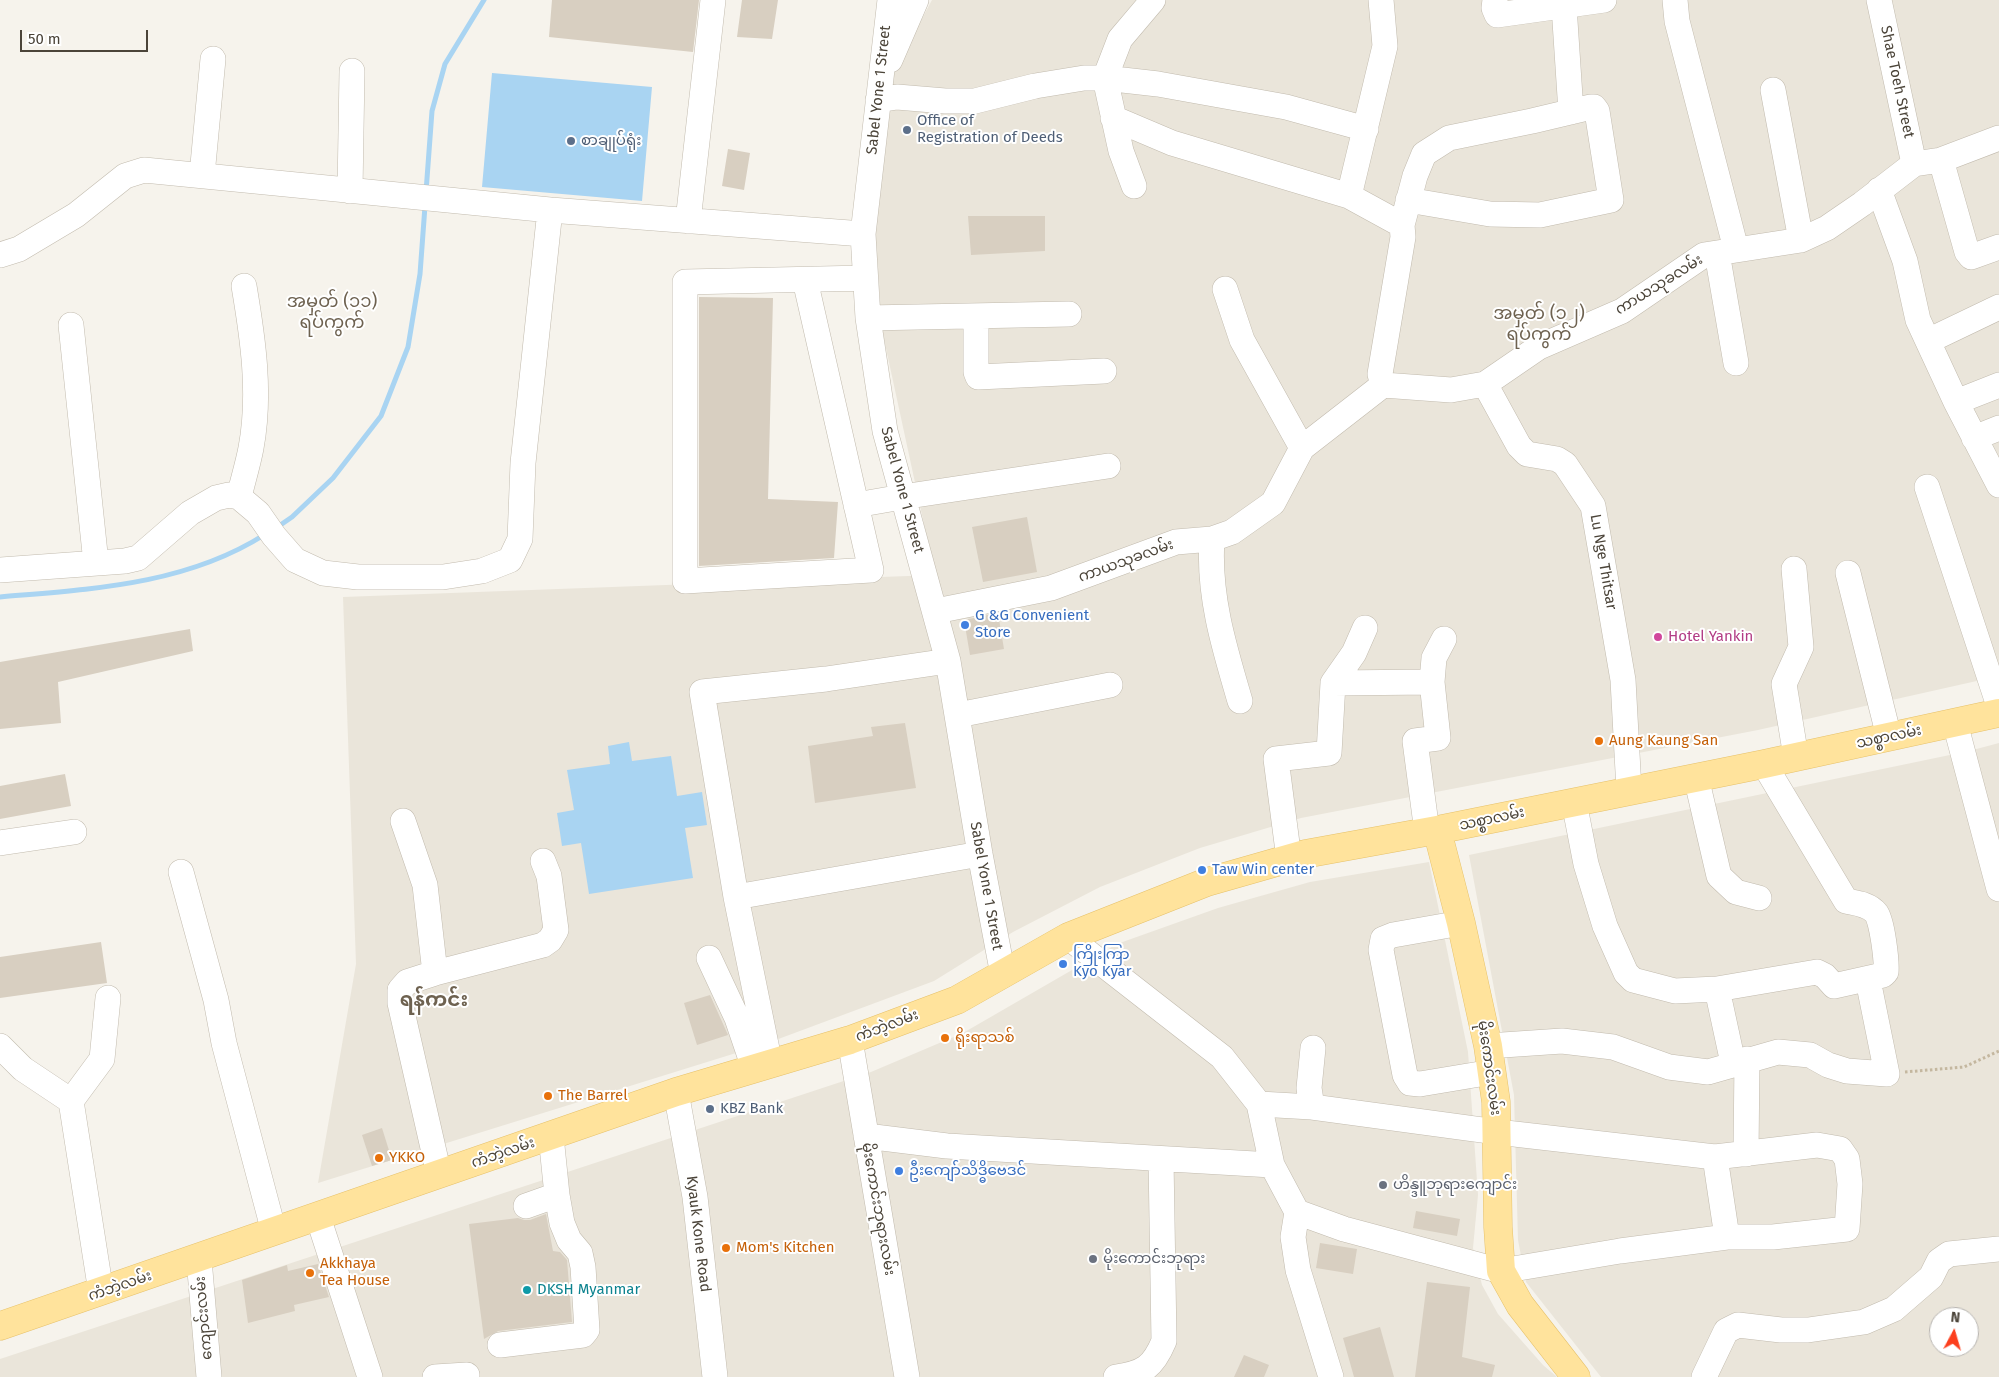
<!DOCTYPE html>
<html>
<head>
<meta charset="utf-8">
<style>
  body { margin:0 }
  #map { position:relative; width:1999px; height:1377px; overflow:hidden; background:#f6f3ec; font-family:"Fira Sans",sans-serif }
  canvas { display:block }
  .north { position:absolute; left:1929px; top:1307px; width:50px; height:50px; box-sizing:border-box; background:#fff; border:1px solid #b7b4b0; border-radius:50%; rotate:6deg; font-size:14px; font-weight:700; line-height:20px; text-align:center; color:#4b4439 }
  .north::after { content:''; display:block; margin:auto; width:18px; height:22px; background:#fc3f1d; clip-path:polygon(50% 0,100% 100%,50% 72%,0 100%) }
  .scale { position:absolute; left:20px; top:30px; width:128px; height:22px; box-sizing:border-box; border:2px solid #4b4439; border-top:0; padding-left:6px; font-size:15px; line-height:18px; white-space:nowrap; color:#4b4439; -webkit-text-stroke:4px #fff; paint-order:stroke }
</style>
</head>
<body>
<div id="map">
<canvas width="1999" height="1377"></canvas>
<div class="north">N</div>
<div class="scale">50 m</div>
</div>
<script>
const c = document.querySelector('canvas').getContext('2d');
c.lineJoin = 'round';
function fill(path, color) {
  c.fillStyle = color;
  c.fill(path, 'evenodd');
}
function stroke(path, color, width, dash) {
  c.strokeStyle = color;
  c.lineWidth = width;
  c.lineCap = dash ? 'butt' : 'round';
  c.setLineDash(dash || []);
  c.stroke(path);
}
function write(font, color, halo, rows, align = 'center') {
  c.font = font + ' "Fira Sans","Noto Sans Myanmar",sans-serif';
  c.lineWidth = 4;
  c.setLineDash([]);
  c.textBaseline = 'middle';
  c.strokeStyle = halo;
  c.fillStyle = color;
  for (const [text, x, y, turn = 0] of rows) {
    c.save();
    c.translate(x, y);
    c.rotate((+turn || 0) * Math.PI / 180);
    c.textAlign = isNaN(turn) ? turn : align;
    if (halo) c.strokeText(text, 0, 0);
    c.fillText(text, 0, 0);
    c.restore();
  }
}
fill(new Path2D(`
  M932,0H1999V676L1758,730L1301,818L1200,848L1100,887L1013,932L934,981L765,1044L318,1183L356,964L343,597L935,575L882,330L875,231L889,80Z
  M1999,743V1377H1601L1526,1282L1518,1240L1514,1095L1469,855L1969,751ZM1939,1317H1969V1347H1939Z
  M1429,862L1468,1052L1478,1195L1473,1248L1482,1285L1498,1314L1543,1365L1557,1377H0V1359L871,1072L963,1033L1117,944L1218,908L1310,882Z`), '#eae5da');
fill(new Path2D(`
  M492,73L652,87L642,201L482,187Z
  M629,742L632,761L671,756L677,796L702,792L707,825L685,828L693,878L589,894L581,843L562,846L557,813L574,810L567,770L610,764L608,746Z`), '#a9d4f2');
stroke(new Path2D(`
  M426,192L432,111L445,64L484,0
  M276,528L292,517L333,478L381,416L408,347L420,274L425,206
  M0,597C91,589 185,585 264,535`), '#a9d4f2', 5);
fill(new Path2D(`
  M552,0H699L693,52L549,37Z
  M742,0H778L772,39L737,37Z
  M728,149L750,153L744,190L722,186Z
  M968,216H1045V251L971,255Z
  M699,297L773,298L768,499L838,502L834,558L699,566Z
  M1027,517L1037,572L983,582L972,527Z
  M998,613L1004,649L970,655L964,620Z
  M190,629L193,651L58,682L61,723L0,729V662Z
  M905,723L916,788L815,803L808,746L873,736L871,727Z
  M65,774L71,806L0,819V786Z
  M101,942L107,983L0,998V957Z
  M710,995L728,1035L697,1045L684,1003Z
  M382,1128L392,1160L372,1166L362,1135Z
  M1416,1211L1460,1219L1457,1236L1413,1228Z
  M546,1214L553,1251L560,1252L567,1260L572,1322L498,1331L484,1339L469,1224L518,1218L524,1220H530Z
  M1320,1243L1357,1249L1353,1274L1316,1268Z
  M318,1264L329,1297L294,1305L295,1311L248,1323L242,1280L287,1265L288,1271Z
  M1427,1282L1470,1287L1462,1357L1495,1365L1492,1377H1415Z
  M1380,1327L1394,1377H1354L1343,1338Z
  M1244,1355L1269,1365L1264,1377H1234Z`), '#d8cfc1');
const minor = new Path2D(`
  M890,0L863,234L868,318L885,431L948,661L980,854L1003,975
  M1495,0L1494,8L1497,15L1604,0
  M1675,0L1677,21L1736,249
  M1879,0L1914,164
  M1564,6L1571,112
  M890,60L916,0
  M1773,90L1801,240
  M878,100L897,97L945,101H975L1035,86L1084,78H1105L1158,84L1286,107L1366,129
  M1113,118L1172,143L1349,196L1402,225
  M1941,160L1967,252L1971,257L1999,247
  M202,175L213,59
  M1134,186L1121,151L1105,78L1120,39L1153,0
  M1879,190L1905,261L1918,320L1956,402L1999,485
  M350,191L352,71
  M1349,196L1385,46L1381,0
  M688,221L713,0
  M1717,253L1736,363
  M0,255L19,249L76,215L125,176L144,170L550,210L863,234
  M805,280L871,570L685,581V282L865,278
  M1225,289L1242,340L1302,448
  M976,316V372L978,377L1104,371
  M868,318L1069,314
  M71,325L96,563
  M1928,341L1999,307
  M1485,384L1519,446L1527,454L1557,459L1565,464L1593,506L1623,680L1629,790
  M1383,385L1380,374L1403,237L1402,225L1415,176L1424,154L1449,138L1532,121L1591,107H1594L1597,111L1611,200L1540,215L1490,214L1408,200
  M1956,402L1999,385
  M1974,438L1999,428
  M1927,487L1999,706
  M239,497C243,480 248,464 251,448C261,394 253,339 244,286
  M856,505L902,497L1108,466
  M1212,539C1208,595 1224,647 1240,701
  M1794,569L1801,647L1784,684L1796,757
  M0,570L125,561L138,558L190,513L216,498L229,495L239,497L258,513L274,536L295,560L323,573L358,577H443L482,571L510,560L520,539L523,463L550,210
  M1848,573L1889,737
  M936,611L1051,588L1176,542L1212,539L1232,532L1273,503L1302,448L1383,385L1451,390L1485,384L1539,347L1622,311L1704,255L1801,240L1827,228L1862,204L1914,164L1941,160L1999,138
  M1333,683L1432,682
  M958,715L1110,685
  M1955,723L1999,889
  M1696,777L1719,876L1736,892L1759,898
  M1574,802L1586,864L1605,926L1626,973L1633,980L1675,991L1717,989L1817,972L1825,976L1834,986L1883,975L1886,972C1887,961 1882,920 1876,913C1869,904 1856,903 1846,901L1764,764
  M403,821L425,885L435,973
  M1427,832L1415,741L1438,738L1432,682L1434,658L1444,639
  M0,843L74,832
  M1289,859L1276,759L1329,753L1333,683L1354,653L1365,628
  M181,872L216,1000L224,1043L274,1232
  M736,897L980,854
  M1461,923L1393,935L1383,939L1381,950L1405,1075L1410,1083L1420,1084L1492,1072
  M1068,937L1222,1057L1259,1104L1272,1165L1297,1212L1344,1229L1501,1271L1620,1251L1727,1237H1773L1847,1229L1850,1184L1847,1159L1840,1149L1817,1145L1715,1157L1497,1132L1312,1107L1259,1104
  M709,958L737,1018L754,1068
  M1717,989L1733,1063
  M850,1040L907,1377
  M0,1046L23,1069L71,1101
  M1488,1046L1562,1041L1613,1047L1669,1067L1708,1072L1778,1052L1810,1055L1828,1065L1847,1071L1887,1074L1868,980
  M770,1064L736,897L702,692L826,679L948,661
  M676,1092L695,1197L715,1377
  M1312,1107L1309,1088L1313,1048
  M866,1136L947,1146L1272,1165
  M1746,1154L1747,1059
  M1715,1157L1727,1237
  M439,1174L400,1003V990L407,982L435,973L543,945L550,940L556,930L549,876L543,861
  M526,1206L557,1195
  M1297,1212L1293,1237L1298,1270L1331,1377
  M318,1217L370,1377
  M199,1259L209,1377
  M101,1292L71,1101L102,1059L108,998
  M500,1345L583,1335L587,1330L583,1267L580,1253L569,1240L562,1223L557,1195L551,1136
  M435,1377L467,1375
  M1116,1377C1144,1373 1153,1367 1164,1341L1161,1159
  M1704,1377L1726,1331L1738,1325L1781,1330H1808L1864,1322L1894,1309L1931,1277L1939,1261L1949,1254L1999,1249`);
const major = new Path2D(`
  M1437,830L1461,923L1488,1046L1496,1102L1498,1227L1501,1271L1520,1305L1576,1377
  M0,1326L676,1092L850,1040L957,1000L1068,937L1207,882L1305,854L1437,830L1764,764L1999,713`);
stroke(minor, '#c2bbae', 26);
stroke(major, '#e6c16a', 29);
stroke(new Path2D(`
  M1905,1072L1964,1067L1999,1051`), '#c4b79f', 3, [2.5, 2.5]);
stroke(minor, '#fff', 25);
stroke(major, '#ffe39c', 28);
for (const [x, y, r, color] of [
  [907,130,5,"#5c6f8a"],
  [571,141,5,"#5c6f8a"],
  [965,625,5,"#3f7fe0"],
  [1658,637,5,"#d1479c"],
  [1599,741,5,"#e8710a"],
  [1202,870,5,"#3f7fe0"],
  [1063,964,5,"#3f7fe0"],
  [945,1038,5,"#e8710a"],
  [548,1096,5,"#e8710a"],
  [710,1109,5,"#5c6f8a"],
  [379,1158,5,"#e8710a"],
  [899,1171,5,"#3f7fe0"],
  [1383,1185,5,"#6b7280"],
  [726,1248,5,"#e8710a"],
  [1093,1259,5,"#6b7280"],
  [310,1273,5,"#e8710a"],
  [527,1290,5,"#0f9aa8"]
]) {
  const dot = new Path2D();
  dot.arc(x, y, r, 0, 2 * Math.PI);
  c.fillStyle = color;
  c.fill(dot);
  stroke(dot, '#fff', 2);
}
write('15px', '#4b4439', '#fff', [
  ["Shae Toeh Street",1897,82,78],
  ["Sabel Yone 1 Street",879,90,-84],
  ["ကာယသုခလမ်း",1659,285,-32],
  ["Sabel Yone 1 Street",902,490,75],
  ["ကာယသုခလမ်း",1126,561,-20],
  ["Lu Nge Thitsar",1603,562,80],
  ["သစ္စာလမ်း",1889,737,-12],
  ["သစ္စာလမ်း",1492,819,-12],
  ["Sabel Yone 1 Street",986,886,80],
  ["ကံဘဲ့လမ်း",887,1026,-21],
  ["မိုးကောင်းလမ်း",1489,1068,82],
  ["ကံဘဲ့လမ်း",503,1153,-19],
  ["မိုးကောင်းဘုရားလမ်း",878,1209,80],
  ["Kyauk Kone Road",698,1234,83],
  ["ကံဘဲ့လမ်း",120,1286,-19],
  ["ကျောင်းလမ်း",204,1318,-95]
]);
write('15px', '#4e5e75', '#fff', [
  ["Office of",917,121],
  ["Registration of Deeds",917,138],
  ["စာချုပ်ရုံး",581,141],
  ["KBZ Bank",720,1109]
], 'left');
write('15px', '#366cbe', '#fff', [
  ["G &G Convenient",975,616],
  ["Store",975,633],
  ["Taw Win center",1212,870],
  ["ကြိုးကြာ",1073,955],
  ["Kyo Kyar",1073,972],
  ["ဦးကျော်သိဒ္ဓိဗေဒင်",909,1171]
], 'left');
write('15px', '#b23c85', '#fff', [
  ["Hotel Yankin",1668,637]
], 'left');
write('15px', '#c56008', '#fff', [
  ["Aung Kaung San",1609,741],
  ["ရိုးရာသစ်",955,1038],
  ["The Barrel",558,1096],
  ["YKKO",389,1158],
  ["Mom's Kitchen",736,1248],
  ["Akkhaya",320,1264],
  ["Tea House",320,1281]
], 'left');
write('15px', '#5b616d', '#fff', [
  ["ဟိန္ဒူဘုရားကျောင်း",1393,1185],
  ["မိုးကောင်းဘုရား",1103,1259]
], 'left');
write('15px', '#0d838f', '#fff', [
  ["DKSH Myanmar",537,1290]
], 'left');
write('18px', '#6e6250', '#fff', [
  ["အမှတ် (၁၁)",332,302],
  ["ရပ်ကွက်",332,323],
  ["အမှတ် (၁၂)",1539,314],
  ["ရပ်ကွက်",1539,335]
]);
write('bold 20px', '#6e6250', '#fff', [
  ["ရန်ကင်း",434,1000]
]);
</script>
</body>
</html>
